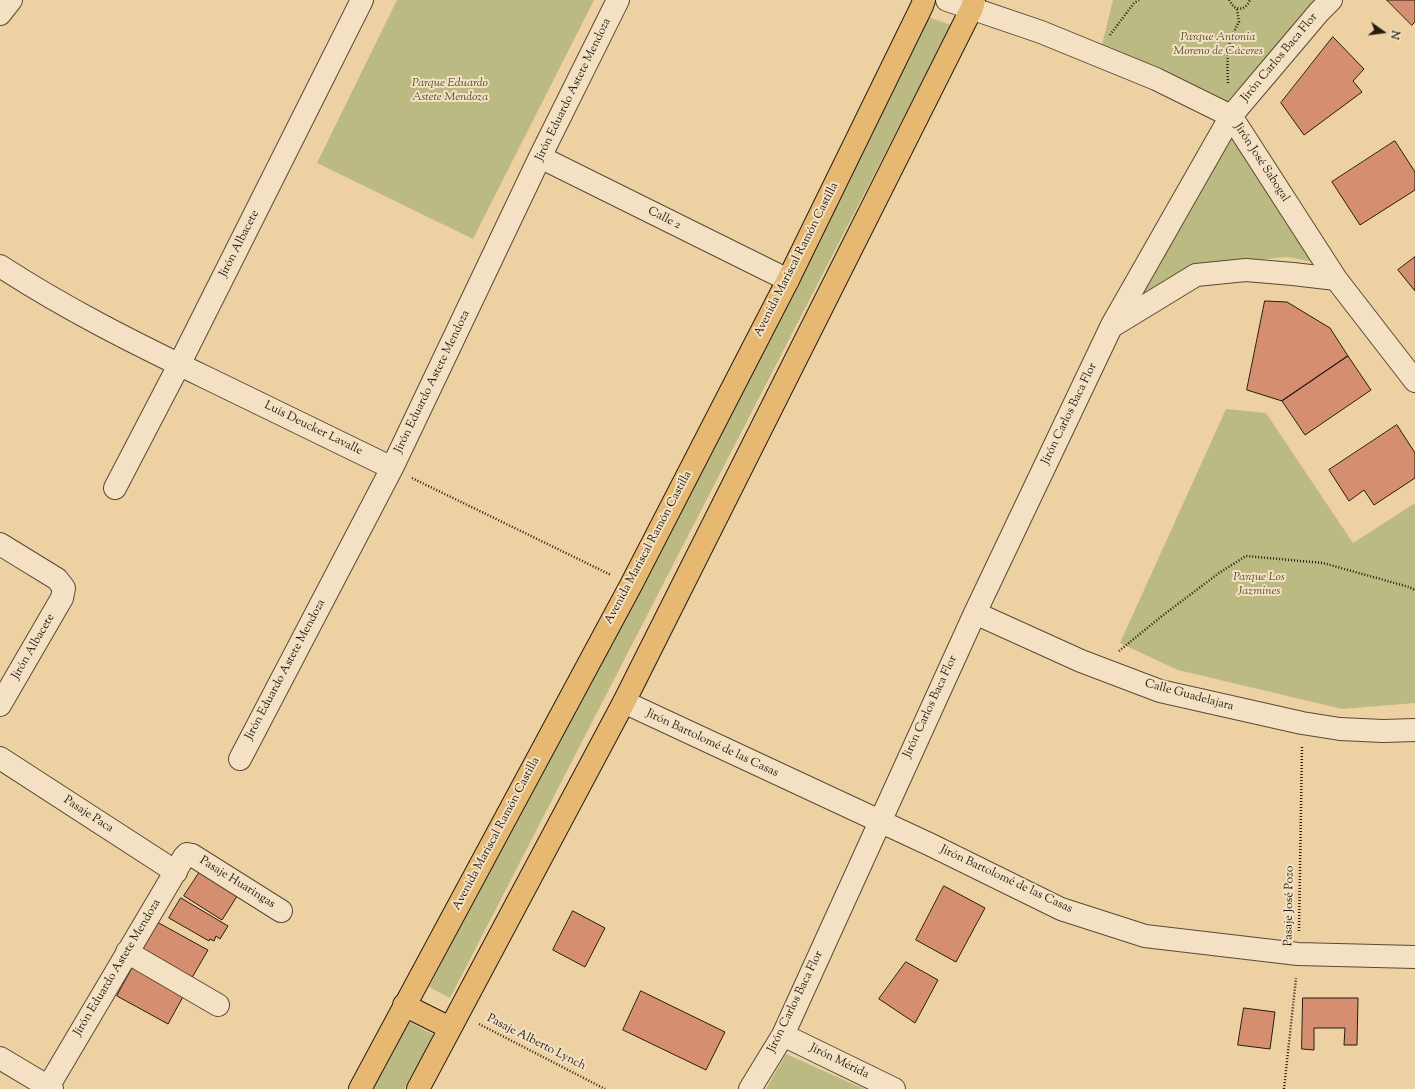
<!DOCTYPE html>
<html>
<head>
<meta charset="utf-8">
<style>
  body { margin:0 }
  #map { position:relative; width:1415px; height:1089px; overflow:hidden; background:#eed1a3; font-family:"Sorts Mill Goudy",serif }
  canvas { display:block }
  .north { position:absolute; left:1363px; top:12px; width:40px; height:40px; -webkit-text-stroke:3px #f4e1c3; paint-order:stroke; rotate:104deg; font-size:11px; font-weight:700; line-height:16px; text-align:center; color:#251d11 }
  .north::after { content:''; display:block; margin:auto; width:14px; height:18px; background:#251d11; clip-path:polygon(50% 0,100% 100%,50% 72%,0 100%) }
</style>
</head>
<body>
<div id="map">
<canvas width="1415" height="1089"></canvas>
<div class="north">N</div>
</div>
<script>
const c = document.querySelector('canvas').getContext('2d');
c.lineJoin = 'round';
function fill(path, color) {
  c.fillStyle = color;
  c.fill(path, 'evenodd');
}
function stroke(path, color, width, dash) {
  c.strokeStyle = color;
  c.lineWidth = width;
  c.lineCap = dash ? 'butt' : 'round';
  c.setLineDash(dash || []);
  c.stroke(path);
}
function write(font, color, halo, rows, align = 'center') {
  c.font = font + ' "Sorts Mill Goudy",serif';
  c.lineWidth = 4;
  c.setLineDash([]);
  c.textBaseline = 'middle';
  c.strokeStyle = halo;
  c.fillStyle = color;
  for (const [text, x, y, turn = 0] of rows) {
    c.save();
    c.translate(x, y);
    c.rotate((+turn || 0) * Math.PI / 180);
    c.textAlign = isNaN(turn) ? turn : align;
    if (halo) c.strokeText(text, 0, 0);
    c.fillText(text, 0, 0);
    c.restore();
  }
}
fill(new Path2D(`
  M397,0H594L473,239L317,163Z
  M1113,0H1320L1227,101L1163,69L1101,49Z
  M928,17L951,25L450,998L429,987Z
  M1232,128L1319,263L1287,257L1197,266L1131,309Z
  M1226,409L1266,413L1353,543L1415,503V703L1342,709L1178,670L1120,643Z
  M408,1021L434,1035L404,1089H370Z
  M786,1054L864,1089H766Z`), '#bcba83');
const building = new Path2D(`
  M1387,0H1415V22L1412,25Z
  M1333,37L1364,69L1353,81L1362,92L1304,135L1281,103Z
  M1395,141L1415,172V190L1360,225L1332,182Z
  M1415,257V291L1398,270Z
  M1265,301L1287,302L1330,328L1348,356L1282,401L1247,390Z
  M1348,356L1371,390L1305,435L1282,401Z
  M1397,425L1415,453V478L1374,505L1364,490L1349,501L1329,470Z
  M201,870L239,893L222,920L184,896Z
  M944,886L985,908L956,962L916,940Z
  M181,898L228,926L220,939L216,936L214,941L210,939L209,941L169,918Z
  M573,911L605,928L585,967L553,950Z
  M157,922L208,950L190,981L140,953Z
  M906,962L938,980L915,1023L879,999Z
  M133,967L184,995L168,1024L117,996Z
  M641,991L725,1032L706,1070L623,1030Z
  M1303,998H1358L1357,1045H1344L1345,1028H1314V1050L1302,1049Z
  M1244,1008L1275,1012L1270,1049L1238,1045Z`);
fill(building, '#d58f70');
stroke(building, '#251d11', 1);
const minor = new Path2D(`
  M947,0L1041,32L1156,79L1231,116L1336,279L1415,381
  M0,14L11,0
  M540,157L788,280
  M0,266C66,309 136,344 207,378C269,408 330,438 392,468
  M1114,325L1196,275L1246,270L1293,274L1336,279
  M115,488L179,365L362,0
  M0,544L57,579L64,588L62,598L0,705
  M975,613L1081,661L1160,691L1302,723L1340,729L1383,731L1415,730
  M624,702L931,845L1061,909L1145,936L1298,954L1415,957
  M0,758L176,872
  M240,759L392,468L540,157L618,0
  M127,952L218,1005
  M783,1035L894,1089
  M0,1058L52,1089
  M48,1087L184,857L187,854L192,855L281,911
  M750,1089L783,1035L975,613L1112,325L1231,116L1319,12L1331,0`);
const major = new Path2D(`
  M404,1005L450,1028
  M360,1089L631,585L788,280L922,6L924,0
  M418,1089L624,702L972,8L974,0`);
stroke(minor, '#574a36', 24);
stroke(major, '#251d11', 24);
stroke(new Path2D(`
  M1229,0L1234,7C1241,11 1247,7 1250,0
  M1110,35L1134,3L1139,0
  M1228,83C1227,58 1226,45 1239,22L1237,9
  M412,478L611,575
  M1119,651L1162,616L1219,573L1246,556L1323,563L1409,587L1415,590
  M1299,931L1302,746
  M479,1024L605,1089
  M1284,1089L1296,978`), '#251d11', 2.5, [1, 2]);
stroke(minor, '#f4e1c3', 22);
stroke(major, '#e7b872', 22);
write('italic 12px', '#524c33', '#f4e1c3', [
  ["Parque Antonia",1218,38],
  ["Moreno de Cáceres",1218,52],
  ["Parque Eduardo",450,84],
  ["Astete Mendoza",450,98],
  ["Parque Los",1259,578],
  ["Jazmines",1259,592]
]);
write('12px', '#251d11', '#f4e1c3', [
  ["Jirón Carlos Baca Flor",1280,58,-50],
  ["Jirón Eduardo Astete Mendoza",574,90,-64],
  ["Jirón José Sabogal",1261,163,57],
  ["Calle 2",664,219,27],
  ["Jirón Albacete",240,244,-63],
  ["Avenida Mariscal Ramón Castilla",797,260,-63],
  ["Jirón Eduardo Astete Mendoza",433,382,-64],
  ["Jirón Carlos Baca Flor",1070,414,-64],
  ["Luis Deucker Lavalle",313,429,26],
  ["Avenida Mariscal Ramón Castilla",649,548,-62],
  ["Jirón Albacete",34,647,-60],
  ["Jirón Eduardo Astete Mendoza",286,670,-62],
  ["Calle Guadelajara",1189,696,15],
  ["Jirón Carlos Baca Flor",931,707,-65],
  ["Jirón Bartolomé de las Casas",712,744,25],
  ["Pasaje Paca",88,815,33],
  ["Avenida Mariscal Ramón Castilla",497,834,-62],
  ["Jirón Bartolomé de las Casas",1006,880,25],
  ["Pasaje Huaringas",237,883,32],
  ["Pasaje José Pozo",1290,906,-89],
  ["Jirón Eduardo Astete Mendoza",118,968,-59],
  ["Jirón Carlos Baca Flor",796,1002,-64],
  ["Pasaje Alberto Lynch",536,1043,27],
  ["Jirón Mérida",839,1062,26]
]);
</script>
</body>
</html>
